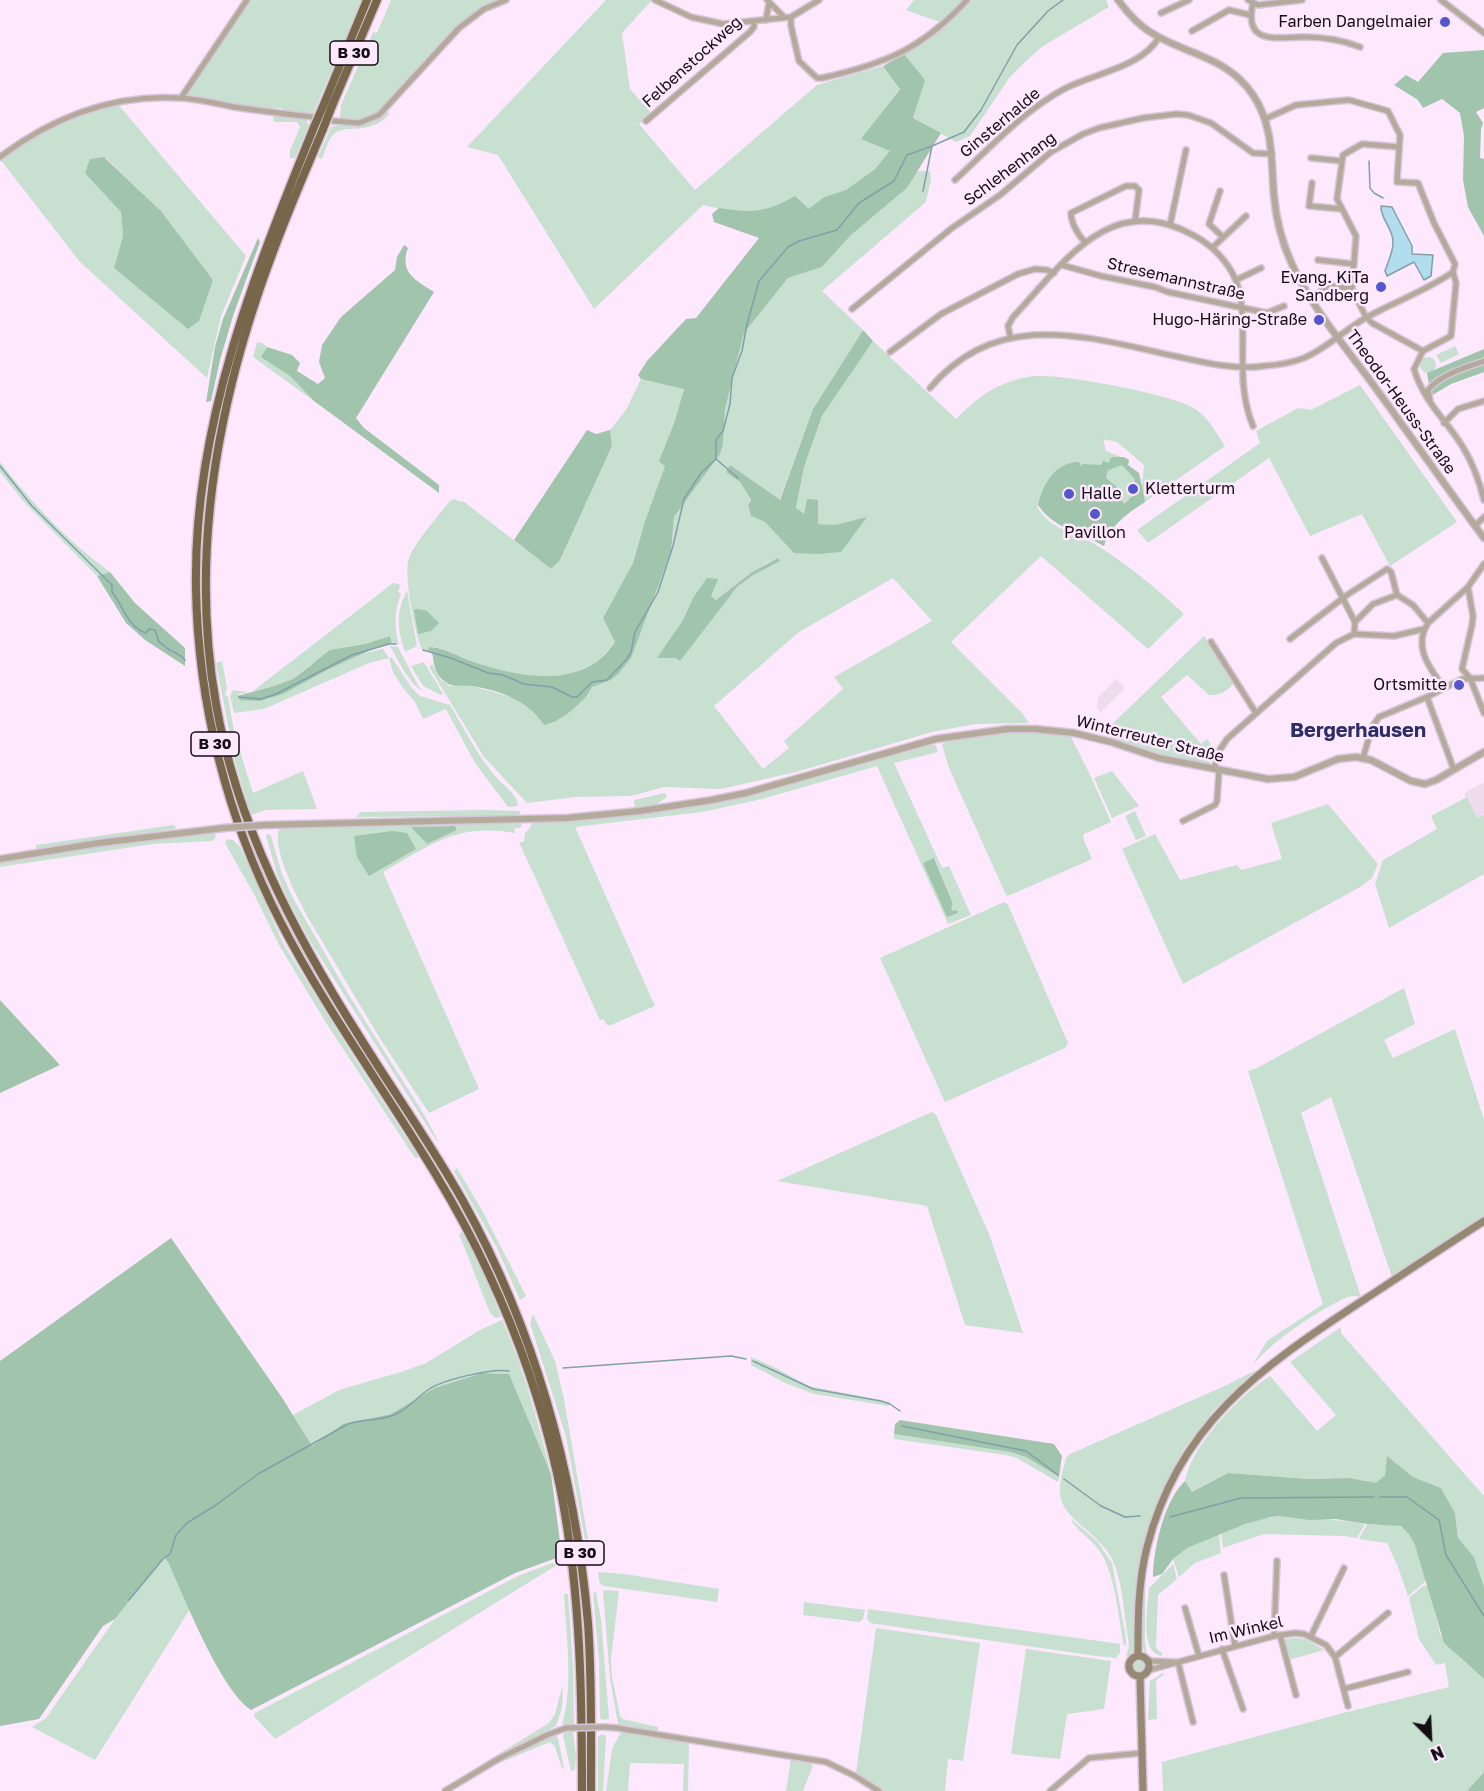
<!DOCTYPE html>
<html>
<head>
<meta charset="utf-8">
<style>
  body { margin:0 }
  #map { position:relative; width:1484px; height:1791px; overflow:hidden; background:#fde8fe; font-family:"Golos Text",sans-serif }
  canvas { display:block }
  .north { position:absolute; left:1400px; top:1707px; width:60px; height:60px; -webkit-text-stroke:4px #fde8fe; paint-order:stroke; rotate:156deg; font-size:16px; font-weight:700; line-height:24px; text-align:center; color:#140d14 }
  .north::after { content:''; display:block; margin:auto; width:21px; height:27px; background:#140d14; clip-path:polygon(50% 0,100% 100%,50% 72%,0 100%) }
</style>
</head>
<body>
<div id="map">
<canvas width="1484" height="1791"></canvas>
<div class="north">N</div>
</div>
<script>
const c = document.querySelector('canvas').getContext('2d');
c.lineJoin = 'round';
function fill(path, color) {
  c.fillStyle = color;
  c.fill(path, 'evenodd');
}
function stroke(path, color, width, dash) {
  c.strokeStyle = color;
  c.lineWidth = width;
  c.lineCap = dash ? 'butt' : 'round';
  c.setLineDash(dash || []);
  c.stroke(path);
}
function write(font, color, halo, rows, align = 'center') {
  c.font = font + ' "Golos Text",sans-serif';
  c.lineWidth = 5;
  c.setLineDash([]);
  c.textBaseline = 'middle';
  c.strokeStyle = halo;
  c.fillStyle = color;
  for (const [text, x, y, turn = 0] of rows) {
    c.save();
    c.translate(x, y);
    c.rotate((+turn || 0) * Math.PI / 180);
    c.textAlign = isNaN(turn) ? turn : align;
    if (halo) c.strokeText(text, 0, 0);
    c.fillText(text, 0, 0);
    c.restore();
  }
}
fill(new Path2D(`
  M1116,679L1125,688L1100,713L1097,707L1098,698Z
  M1484,782V815L1477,819L1464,793Z`), '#eddced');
fill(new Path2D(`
  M248,0H362L313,114L282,111V108L265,109L190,97L186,91Z
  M391,0H499L465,20L376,115C364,120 353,123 340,118L341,105L373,32L377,33Z
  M606,0H652L622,33L630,89L652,114L639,124L695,190L817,85L883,66L900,88L862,139L891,151L875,169L846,190L824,197L809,210L795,196C757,217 744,214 703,205L594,309L498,155L467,147Z
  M914,0H1106L1109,7L1043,46L1025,62L1010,77L970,136L956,142L913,118L924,80L904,54L931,38L945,24L906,10Z
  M117,103L246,256L221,316L207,378L80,262L0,159L23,142L56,123ZM105,157L161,211L213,280L188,328L114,268L123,236L121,212Z
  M388,110L389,114C371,137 342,122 332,136C327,142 325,152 322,159L318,157L331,127C355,121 367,129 388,110Z
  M273,116L305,119L309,125L295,158H290V150L300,127L297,122H274Z
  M917,171H930L931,179L926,202L822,291L863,330L813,409L779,501L774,496L726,471L740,482L751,501L748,506L751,516L765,522L794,552L817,554L866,518L835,525L817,524L796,509L804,467L822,416L873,341L956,419C973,402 989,388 1012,381C1020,378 1031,376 1040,376C1066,375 1178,395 1197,410C1209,419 1217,434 1225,446L1129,513C1118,523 1108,531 1104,546C1082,533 1053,528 1038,505L1037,507C1053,532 1070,529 1093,543C1125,562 1156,588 1184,614L1148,649L1041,556L951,642L1022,713L1029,723L975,724L932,732L796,772L721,789L664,787L631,796L576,797L527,803L484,757L429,667L432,664L441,680L450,686H472L518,699L537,714L586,697L592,687L611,680L631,657L671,552L674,517L720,454L723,445L725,409L744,333L788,278L822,267L851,235L907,188ZM1103,439L1117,442L1144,465L1142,485L1139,473L1128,465L1129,460L1106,451ZM774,559L737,587L679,661L675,658H658L683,620L693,598L711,596L716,600L752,572ZM893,578L932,621L834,677L843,689L784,741L789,748L763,769L714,706L799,632Z
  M257,342L262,343L267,347L262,357L290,376L314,401L253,357Z
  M1455,346L1459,354L1441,363L1436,355Z
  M1420 365a8 8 0 1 1 16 0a8 8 0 1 1-16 0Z
  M641,379L684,388L665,466L645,521L633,563L603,618L615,642C581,691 517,679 469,660C456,655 445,647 430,647L427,650H422C415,633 403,575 409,558C416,541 438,516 450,501L454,499L461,502L463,501L551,569L560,560L612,446L610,430L626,410Z
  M1360,385L1457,522L1390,566L1362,514L1310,536L1269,458L1148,543L1137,530L1260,443L1256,431L1298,408L1311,410Z
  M0,462C33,504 67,541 110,572L97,576L24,502L0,472Z
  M393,583L401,585L398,591L401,594C394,611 394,627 399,645L392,643L390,636L311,664L293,679L274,686L253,691Z
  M407,591L417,646L405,652C398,631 395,612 407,591Z
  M1204,636L1234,683C1228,691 1219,696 1209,695L1187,675L1161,697L1201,744L1207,739L1215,751L1212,761L1208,764L1154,753L1111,738L1107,729Z
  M390,646L398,647L419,687L424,691C411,688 397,658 390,646Z
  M383,649L389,658H392L411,687L420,696L450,705C465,730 477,755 496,777C503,785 518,795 518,806L508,807L475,763L446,709L423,719L415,702L403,688L393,672L389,658L369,663L264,709L234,713L230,696L233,690L248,692L238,694L240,700L329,669L364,653Z
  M222,661L227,688L225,694L228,697L234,731H237L241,755L253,793L303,771L317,809L265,810L251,815L235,761L216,663Z
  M424,662L443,694L441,695L423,686L411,666Z
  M1021,731L1071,737L1092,779L1111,822L1084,834L1083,838L1092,859L1008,896L1006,895L949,768L942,745C952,734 1005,732 1021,731Z
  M933,743L936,746L938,752L894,763L942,868L949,866L971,915L948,924L877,766L762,799L702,812L575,827L655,1006L611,1025H607L603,1019L600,1020L519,842H524L525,833L530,828L531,824L538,821L741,796ZM935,859L953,904L951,908L953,911L923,863Z
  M1112,771L1139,806L1112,818L1094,778Z
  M665,793L667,797L651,808L635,810L634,800Z
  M1467,797L1477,818L1484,815V874L1389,928L1375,884L1383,860L1437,829L1431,816Z
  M1328,804L1378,864L1372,878L1362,886L1183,984L1122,849L1155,834L1180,880L1237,865L1241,870L1282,859L1271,823Z
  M482,810L520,811L519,816L356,817L361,812Z
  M1135,811L1146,836L1136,840L1125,816Z
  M520,821L522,827L514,829L515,833C457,823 432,844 383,872L479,1089L429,1113L379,1037L307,916L292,886L282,861L278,844V832L280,829L285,827ZM455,826L457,830L427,844L412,827Z
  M174,825L176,827L175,829L36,849V845Z
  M211,832L215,834L216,837L212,841L153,844L0,867V862L94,846Z
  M268,834L271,836L282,874L293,898L347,992L425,1116L438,1141L436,1140L310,941L289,902L277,874L266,836Z
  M227,839L233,840L240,847L283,943L353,1056L418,1156V1158H415L328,1026L279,945L255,896L225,843Z
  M1004,902L1008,905L1068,1043L1065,1048L945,1102L880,958Z
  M1404,988L1415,1024L1384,1040L1393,1058L1455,1029L1484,1120V1217L1392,1277L1331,1097L1301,1113L1361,1297L1354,1296L1347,1297C1313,1314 1279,1336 1253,1364L1267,1341L1323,1304L1248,1071L1257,1068Z
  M932,1112L936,1115L989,1234L1023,1333L965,1325L927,1206L777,1181Z
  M457,1168L483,1212L526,1296L520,1300L497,1248L454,1171Z
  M462,1232C479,1258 490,1288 501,1317L496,1318L490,1313L459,1234Z
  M533,1314L555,1361L564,1399L588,1539H585L566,1437L530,1323Z
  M502,1320C524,1369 538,1422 551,1474L508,1374L482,1373L436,1388L391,1414L343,1424L312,1446L293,1415L339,1390L401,1372L426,1363L480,1330Z
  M1341,1327V1333L1484,1496V1587L1474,1557L1458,1538L1455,1513L1441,1488L1413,1477L1387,1457L1385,1475L1376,1484L1349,1478L1310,1479L1228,1473L1192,1492L1185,1481C1191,1446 1240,1395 1270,1376L1317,1431L1336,1415L1290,1362Z
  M751,1357L772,1366L809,1386L890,1402L889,1406L814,1394L785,1383L751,1365Z
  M1256,1370L1214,1410L1184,1449L1159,1501L1146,1538L1134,1647L1132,1654L1128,1657L1126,1654L1129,1648L1128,1638C1124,1614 1123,1584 1113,1561C1101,1533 1062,1520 1060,1494C1059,1483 1063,1469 1066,1458L1070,1454L1227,1385Z
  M894,1434L1010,1452L1026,1457L1059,1477L1058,1482L1017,1458L1006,1455L894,1439Z
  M1280,1516C1309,1520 1337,1518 1365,1524L1357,1538L1345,1536L1264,1534L1223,1548L1221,1533L1256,1520Z
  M1071,1519L1097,1541L1112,1563L1126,1638V1645L1124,1646C1118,1617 1116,1575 1099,1550C1092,1539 1076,1531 1071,1519Z
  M1367,1524C1377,1525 1391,1524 1400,1526C1414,1531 1423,1568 1427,1580L1408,1596L1398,1567L1387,1543L1359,1539Z
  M1219,1534L1221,1553L1195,1563L1179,1577L1173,1559L1187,1548Z
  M164,1556L168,1562L190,1609L95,1760L32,1727L46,1718L115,1619Z
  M552,1563L557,1565L275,1739L254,1716L255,1713L518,1576Z
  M1173,1564L1177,1579L1158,1595L1156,1648L1162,1653V1656C1139,1653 1148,1606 1149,1588Z
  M598,1572L624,1574L719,1589L717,1602L604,1586L600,1584Z
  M1428,1585L1440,1634L1460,1658L1484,1679V1772L1467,1791H1163L1162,1762L1347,1712L1449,1687L1445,1663L1436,1665L1419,1639L1409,1598L1423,1586Z
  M1145,1589V1642L1147,1655C1135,1639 1141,1609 1143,1590Z
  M606,1590L619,1591L611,1659L612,1677L620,1716L623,1719L658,1727V1731L618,1724L610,1678L603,1591Z
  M596,1592L601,1620L609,1718L606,1720L600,1719L599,1661L593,1593Z
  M564,1594H568L573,1666L574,1724H562C574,1686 566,1634 564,1594Z
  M804,1602L865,1610L863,1619L859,1622L803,1615Z
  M868,1609L1120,1644V1653L1116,1658L1096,1656L870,1623L867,1618Z
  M876,1628L980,1643L963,1761L948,1759L945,1791H884L856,1773Z
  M1296,1638L1305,1639L1324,1650L1289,1660L1284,1639Z
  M1026,1649L1111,1661L1104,1709L1067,1714L1060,1759L1011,1754Z
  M1132 1665a7 7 0 1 1 14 0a7 7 0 1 1-14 0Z
  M1163,1673L1164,1675L1156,1680L1157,1719L1148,1720L1150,1681Z
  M563,1684L562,1708L556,1726L479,1766L549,1723L555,1714Z
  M565,1732H573L576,1756L575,1770L571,1771L563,1736Z
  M621,1732H627L689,1742L688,1791H683L684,1764L630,1763L628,1791H606L612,1749Z
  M551,1734L555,1735L558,1738L564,1769L562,1768L555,1747L550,1742L487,1768Z
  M602,1734L606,1736L603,1791H598V1737Z
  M791,1758L808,1760L813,1766L803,1791H786Z`), '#c7e0d0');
fill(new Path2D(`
  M1484,50V108L1476,112L1483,123L1481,129L1480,158L1484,159V236L1468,207L1463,180L1464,136L1460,113L1442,99L1423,108L1418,100L1394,85L1406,75L1418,82L1443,53Z
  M904,54L925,80L913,118L941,133L907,188L851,235L822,267L788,278L744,333L725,409L723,445L720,454L674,517L671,552L631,658L619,673L611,680L592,687L586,697L571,711L556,721L544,725C528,700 499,690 471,686C461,685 452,688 444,681C434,673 434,663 432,652L427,650L430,647C446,648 459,657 474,662C520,678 584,690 615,642L603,618L633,563L645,521L665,466L659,461L675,421L684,389L641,379L638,375L647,361L686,319L696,318L759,238L714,222L712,214L719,208C754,213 764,213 795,196L809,209L824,197L846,190L875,169L890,151L861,139L900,89L883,66Z
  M104,157L161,211L213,280L199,321L188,329L114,268L123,236L121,212L85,173L90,159Z
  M258,238L260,242L234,313L220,360L211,401L206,402L215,347L223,319Z
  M404,245L408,248C399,272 415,280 434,292L356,418L364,428L439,485V493L314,401L290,376L261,357L267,347L292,355L300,363L297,371L318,384L325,378L319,362L322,345L341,317L395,270L397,257Z
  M863,330L873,341L822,416L804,467L796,508L804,514L807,499L818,500V524L835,525L867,517L841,552L817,554L794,553L765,522L751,516L748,506L751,500L740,482L726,472L730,465L780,500L813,409Z
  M1484,349V372L1451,384L1431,396L1427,373Z
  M587,430L596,434L610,430L612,446L560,560L551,569L514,540Z
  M1113,457H1124L1129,460L1128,465L1139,473L1145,502C1128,513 1110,524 1104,546C1082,533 1053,528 1038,505C1043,484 1055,462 1079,462L1081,466L1083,464L1101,465L1103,461L1109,463L1110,459ZM1122,465L1134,478L1137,493L1132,495L1133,497L1129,498V496V500L1124,504L1115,491L1118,488L1106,478L1108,470Z
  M778,558L780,561L753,575L737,587L680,661L675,658H657L683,620L693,598L707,578L718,579L711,596L716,600L752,572Z
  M110,572L135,603L185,648V666L145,640L126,623L97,576Z
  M418,609L427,611L439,623L431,631L418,634L414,610Z
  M390,636L392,643L375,648L329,669L283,694L259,701L240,700L237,696L274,686L293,679L330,650L366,644Z
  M455,826L457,830L427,844L411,827Z
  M393,831L407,833L416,849L369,876L357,857L354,836Z
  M934,858L953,904L951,908L953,911L957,910L958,913L947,917L923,863Z
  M0,1000L60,1065L0,1093Z
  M171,1238L283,1399L312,1446L343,1424L391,1414L435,1388L482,1373L509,1374L551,1474L562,1556L515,1573L251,1710C220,1689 185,1599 168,1562L164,1557L115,1619L103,1626L39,1719L0,1726V1361Z
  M900,1420L1054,1444L1062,1456L1059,1477L1026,1457L1010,1452L894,1434L895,1424Z
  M1387,1456L1413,1477L1441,1488L1455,1513L1458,1538L1474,1557L1484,1587V1679L1444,1643L1415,1545L1409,1534L1401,1526L1367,1524L1336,1519L1309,1520L1280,1516L1271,1517L1245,1524L1187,1548L1173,1559L1162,1574L1153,1577C1153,1551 1164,1500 1185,1481L1192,1492L1228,1473L1310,1479L1349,1478L1376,1483L1385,1475Z
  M1484,1772V1791H1467Z`), '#a0c4ac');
const water = new Path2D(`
  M1381,206L1392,207L1412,246V254L1433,255L1431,276L1424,280L1414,262L1387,276L1385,271C1388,262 1393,252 1393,243C1394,229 1380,219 1381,206Z`);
fill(water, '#b1dded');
stroke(water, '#829fac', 1.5);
stroke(new Path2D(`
  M1369,161L1370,188L1374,193L1383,198
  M923,191L932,146L964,132L981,110L1017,45L1048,11L1063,0
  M0,466L32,506L112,585V592C123,606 128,627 146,633L149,629L155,630L159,642C164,644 165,648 170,650C176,654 180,654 185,660
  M738,478L716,459V440L723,431L730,404L732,378L742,351L747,324L759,281L788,247L799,241L837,230L859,203L894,181L907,155L932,146
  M423,650L451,658L488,673L503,675L524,684L552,687L572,697H577L592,682L607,680L626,660L631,652L635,632L658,592L673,546L684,499L701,473L716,459
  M239,697L261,699L276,694L352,655L389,644H396
  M753,1361L813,1389L881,1401L890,1404L900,1411
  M563,1368L731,1356L746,1359
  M902,1426L1026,1451L1058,1475
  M1064,1479L1101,1506L1125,1517L1140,1516
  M1380,1497H1407L1439,1520L1446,1555L1484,1616
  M1170,1517L1241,1498L1374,1497
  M129,1600L163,1559L170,1554L176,1535L187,1523L216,1505L258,1474L348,1424C363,1419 379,1421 394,1415C407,1410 416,1398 428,1390C441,1380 492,1368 509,1371`), '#829fac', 1.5);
const minor = new Path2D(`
  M655,0L691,17L723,24L791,17
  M767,0L784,17
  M1248,0L1258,5L1302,0
  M1441,0L1484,33
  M1253,3C1243,46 1277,37 1304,37C1323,37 1342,40 1360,47
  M1161,13L1189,0
  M791,17V26L799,61L817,78H822C885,64 922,49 967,0
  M791,17L819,0
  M766,20L769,3
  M1192,31L1229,10L1250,15
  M181,98L247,0
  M334,121L359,123L379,115L459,28L484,9L506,0
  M646,121L750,32L754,27V22
  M1399,147L1362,144L1343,155L1337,199L1356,236L1352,289L1366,317L1372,323L1423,351L1451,336L1456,283L1453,272
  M0,157C53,117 112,94 180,98C198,99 216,103 234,107C260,111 286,114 312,117
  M1311,158L1342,161
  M955,180C989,149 1023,111 1064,89C1092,74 1143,67 1159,37
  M1312,183L1309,206L1342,209
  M1220,191L1209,224L1223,237
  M1170,225L1186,150
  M1085,242C1078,235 1071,223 1071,213L1126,186H1135L1139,190L1135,221
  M1212,248L1246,216
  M1318,260L1354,264
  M1062,265L1101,276L1155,287L1168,292L1267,313L1284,306
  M1236,280L1261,268
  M1321,291L1332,286L1352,289
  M852,309L952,228L1000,195L1051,152L1083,134L1099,128L1143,118L1176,114L1188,115L1211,123L1253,153L1272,154
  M1010,336L1008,326L1013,317C1063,264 1110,189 1193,235C1214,246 1233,266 1239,290C1249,336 1234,380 1253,426
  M1423,351L1414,369C1423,400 1444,418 1461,444C1472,461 1479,480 1484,500
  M890,352L941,314L1018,274L1035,269L1047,270L1054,273
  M930,388C999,306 1090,338 1179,357C1206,363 1236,370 1264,366C1278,365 1291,363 1304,358C1328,348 1346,328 1369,316C1395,302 1429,289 1453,272L1455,264L1434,223L1418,183L1397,182L1400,135L1388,111L1349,100L1296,105L1265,119
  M1430,400L1428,390C1441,374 1465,368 1484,361
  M1444,423L1458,409L1484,401
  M1475,526L1484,517
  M1322,558L1355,622L1354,634
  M1468,587L1473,616L1472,625L1462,669L1470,678L1484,713
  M1355,622L1373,604L1397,595
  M1290,639L1347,595L1387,569L1391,572L1397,595L1413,605L1428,623
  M1211,642L1256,713
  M1443,687C1429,667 1413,647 1428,623L1468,587L1484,564
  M1427,697L1454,770
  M1363,758L1372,727L1379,717L1427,697L1462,679L1484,678
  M1214,769L1219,751L1227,739L1336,643L1354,634L1394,636L1424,629
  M1183,821L1215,805L1217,801L1219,770
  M1224,1575L1235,1646
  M1185,1608L1199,1656
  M1280,1635L1296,1695
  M1274,1636L1277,1561
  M1311,1636L1344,1568
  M1222,1649L1243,1709
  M1335,1657L1388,1613
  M1147,1659L1152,1661L1174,1662
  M1178,1662L1193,1722
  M1149,1670L1274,1636L1295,1633L1304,1634L1326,1645L1335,1657L1348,1706
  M1344,1689L1408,1672
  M605,1727L617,1728L826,1762L855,1776L879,1791
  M445,1791L500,1758L547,1735L566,1728
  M1050,1791L1089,1758L1142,1753`);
const tertiary = new Path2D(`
  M1118,0C1127,12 1137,24 1150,32C1186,55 1227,56 1253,95C1274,126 1271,161 1274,196C1276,219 1282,242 1291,262C1311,307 1343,344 1372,383C1410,435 1446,487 1484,538
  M265,825L567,818L640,811L712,800L746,793L936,739L1008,729H1035L1074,733L1111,742L1159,758L1268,779L1294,777L1338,759L1356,757L1371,760L1411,781L1425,784L1436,780L1484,752
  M0,859L99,843L224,828`);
const secondary = new Path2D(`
  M1138,1655C1138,1619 1138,1582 1147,1547C1178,1425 1260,1368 1359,1303C1400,1276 1442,1248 1484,1221
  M1129 1666a10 10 0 1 1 20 0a10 10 0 1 1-20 0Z
  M1140,1676L1143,1791`);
const trunk = new Path2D(`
  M324,104L367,0
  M332,106L377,0
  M314,127C254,275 193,426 196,588C198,704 227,818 280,921C342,1042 431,1148 488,1272C518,1336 542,1404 557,1473C580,1577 582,1685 582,1791
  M323,129C306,170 288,211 273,252C219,395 189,552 216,704C237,825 294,933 359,1036C393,1091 431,1144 463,1201C535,1331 575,1475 588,1623C592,1679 591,1735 591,1791`);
stroke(minor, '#d8c5d9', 8);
stroke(tertiary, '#d8c5d9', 9);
stroke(secondary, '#d8c5d9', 10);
stroke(trunk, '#d8c5d9', 11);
stroke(minor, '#b3aa9c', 5);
stroke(tertiary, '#b3aa9c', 6);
stroke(secondary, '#968973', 7);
stroke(trunk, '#77664a', 8);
const minorBridge = new Path2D(`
  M566,1728L605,1727`);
const tertiaryBridge = new Path2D(`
  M224,828L265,825`);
const trunkBridge = new Path2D(`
  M314,127L324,104
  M323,129L332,106`);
stroke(minorBridge, '#d8c5d9', 8, []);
stroke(tertiaryBridge, '#d8c5d9', 9, []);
stroke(trunkBridge, '#d8c5d9', 11, []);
stroke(minorBridge, '#b3aa9c', 5);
stroke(tertiaryBridge, '#b3aa9c', 6);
stroke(trunkBridge, '#77664a', 8);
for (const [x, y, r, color] of [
  [1445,22,6,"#5456cd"],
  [1381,287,6,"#5456cd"],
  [1319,320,6,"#5456cd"],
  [1133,489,6,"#5456cd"],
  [1069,494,6,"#5456cd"],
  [1095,514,6,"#5456cd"],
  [1459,685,6,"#5456cd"]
]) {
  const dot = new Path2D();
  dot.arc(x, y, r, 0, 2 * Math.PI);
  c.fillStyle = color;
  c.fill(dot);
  stroke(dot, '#fde8fe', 2);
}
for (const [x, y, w] of [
  [354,53,48],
  [215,744,48],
  [580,1553,48]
]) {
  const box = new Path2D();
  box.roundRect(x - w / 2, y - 12, w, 24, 4.5);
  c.fillStyle = '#fde8fe';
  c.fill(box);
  stroke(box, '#140d14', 1.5);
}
write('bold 15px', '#140d14', null, [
  ["B 30",354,53],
  ["B 30",215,744],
  ["B 30",580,1553]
]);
write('16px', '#140d14', '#fde8fe', [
  ["Farben Dangelmaier",1433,22],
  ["Evang. KiTa",1369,278],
  ["Sandberg",1369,296],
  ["Hugo-Häring-Straße",1307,320],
  ["Kletterturm",1145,489,"left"],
  ["Halle",1081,494,"left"],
  ["Pavillon",1095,533,"center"],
  ["Ortsmitte",1447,685]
], 'right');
write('16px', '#140d14', '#fde8fe', [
  ["Felbenstockweg",692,62,-42],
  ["Ginsterhalde",1000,123,-40],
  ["Schlehenhang",1010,169,-37],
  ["Stresemannstraße",1176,279,13],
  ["Theodor-Heuss-Straße",1401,402,54],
  ["Winterreuter Straße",1150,739,14],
  ["Im Winkel",1246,1630,-13]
]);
write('bold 20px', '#2b2d68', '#fde8fe', [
  ["Bergerhausen",1358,731]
]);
</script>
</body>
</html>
